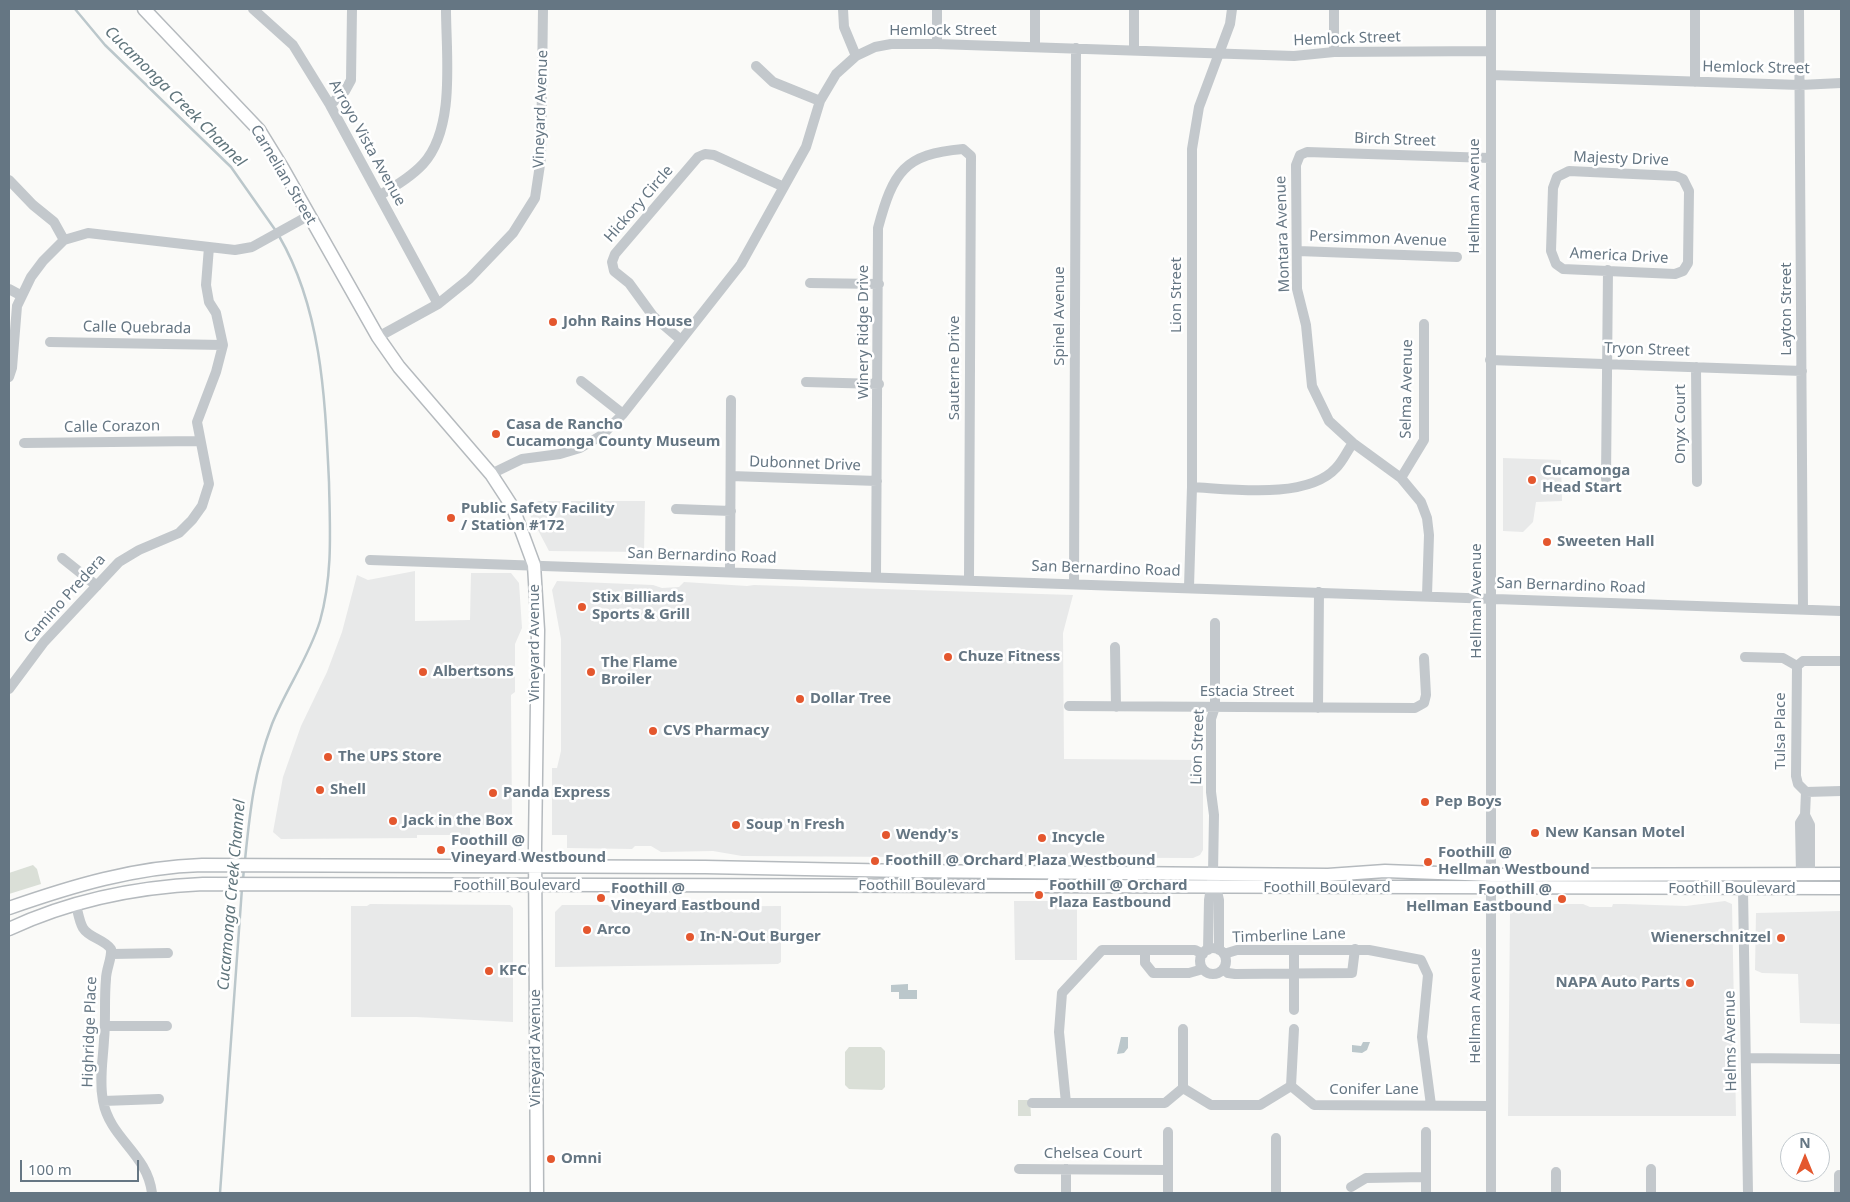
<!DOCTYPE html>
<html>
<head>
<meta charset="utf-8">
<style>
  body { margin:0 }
  #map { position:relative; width:1850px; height:1202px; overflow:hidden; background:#fafaf8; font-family:"Noto Sans",sans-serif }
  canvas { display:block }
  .frame { position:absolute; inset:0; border:10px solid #657683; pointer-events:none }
  .north { position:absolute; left:1780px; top:1132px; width:50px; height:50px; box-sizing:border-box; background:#fff; border:1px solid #c1c8cd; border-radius:50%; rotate:0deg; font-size:14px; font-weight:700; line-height:20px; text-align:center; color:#657683 }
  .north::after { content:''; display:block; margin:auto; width:18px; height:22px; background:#e4572e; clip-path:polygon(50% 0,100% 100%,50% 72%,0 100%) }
  .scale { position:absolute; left:20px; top:1160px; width:119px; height:22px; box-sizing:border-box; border:2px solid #657683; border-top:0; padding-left:6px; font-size:15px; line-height:18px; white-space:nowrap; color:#657683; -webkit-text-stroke:4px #fff; paint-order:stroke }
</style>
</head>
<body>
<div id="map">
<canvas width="1850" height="1202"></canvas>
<div class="frame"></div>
<div class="north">N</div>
<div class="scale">100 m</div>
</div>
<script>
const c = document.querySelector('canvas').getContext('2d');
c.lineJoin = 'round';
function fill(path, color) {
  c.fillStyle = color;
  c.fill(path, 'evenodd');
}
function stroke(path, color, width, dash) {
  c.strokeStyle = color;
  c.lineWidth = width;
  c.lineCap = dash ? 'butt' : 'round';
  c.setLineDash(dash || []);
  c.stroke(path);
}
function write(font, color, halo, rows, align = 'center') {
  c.font = font + ' "Noto Sans",sans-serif';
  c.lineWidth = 5;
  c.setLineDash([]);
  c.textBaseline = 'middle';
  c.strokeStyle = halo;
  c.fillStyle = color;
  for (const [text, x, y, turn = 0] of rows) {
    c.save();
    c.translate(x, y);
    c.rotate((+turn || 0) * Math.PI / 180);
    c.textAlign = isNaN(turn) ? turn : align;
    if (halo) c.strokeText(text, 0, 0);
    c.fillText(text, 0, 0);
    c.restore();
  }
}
fill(new Path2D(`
  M1503,458L1561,460L1562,501L1536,502L1533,522L1523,532L1503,531Z
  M538,501H645L644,552L549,551L529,513Z
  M415,571V621L470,620L471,573H511L519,583L522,628L515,644V692L511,695L512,823L470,826V835H417V838L281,839L273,832L283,777L301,726L327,672L342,632L357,575L368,580Z
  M557,581L653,585L662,588L679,587L684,582L747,586L754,585L1073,595L1063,633L1064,759L1203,760V850L1200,855L1193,858L931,857L930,854H909L905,857L742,856L713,851L661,852L651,846H635L632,849L567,848V835H552V768H557L561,751V639L552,590Z
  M1014,901H1077V960H1015Z
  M1725,901L1732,904L1736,1116H1508L1510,912L1522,904H1583L1590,907H1612L1613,904H1624L1686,906Z
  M370,904L510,905L513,908V1022L416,1017H351V906H367Z
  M562,905H608L610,907L781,906V962L778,964L555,967V912Z
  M1841,911V1024L1800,1023L1798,974L1762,973L1755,970L1756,913Z`), '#e8e9e9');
fill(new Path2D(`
  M33,865L37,869L41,884L9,894V873Z
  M849,1047H881L885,1051V1087L882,1090L849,1089L845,1085V1052Z
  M1018,1100H1030L1031,1116H1018Z`), '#dadfd7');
fill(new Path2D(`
  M908,984V990H917V999H899V992H891V985Z
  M1121,1037H1128V1048L1124,1053L1117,1054Z
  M1363,1042H1370L1367,1050L1362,1053L1352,1052V1045L1361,1046Z`), '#bbc7cb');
stroke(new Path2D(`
  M75,9L105,45L231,167L276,231
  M245,860C250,810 254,772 272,724C286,689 309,657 320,621C333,575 330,529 329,482C325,399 322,310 279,236
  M243,880L244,868
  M220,1193L242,888`), '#bbc7cb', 2.5);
const major = new Path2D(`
  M144,9L259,130L283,169L378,337L399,367L491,474L506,497L513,508L534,565L538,630L535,847L537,1193
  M9,908C72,886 135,867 202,865L705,867L906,871L1328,875L1385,871L1492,875L1841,874
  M9,929C69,901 137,887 203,884L1841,888`);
stroke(major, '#b5babe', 15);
stroke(new Path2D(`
  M253,9L293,45L330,105L438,304
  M843,9L844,27L856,56
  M937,9V44
  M1035,9V47
  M1134,9V50
  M1334,9V52
  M1491,9V1193
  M1799,9L1803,609
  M756,66L773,82L820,101
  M1491,75L1800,85L1841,83
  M1695,82V9
  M330,105L345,91L351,80L352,9
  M1569,171L1676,176L1683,179L1689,191L1688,263L1683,271L1675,274L1563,269L1556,264L1551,251L1553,188L1557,177Z
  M9,180L33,205L54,222L64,240
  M380,195C396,186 411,177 423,164C456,128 446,55 446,9
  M1298,251L1457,257
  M810,283L879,284
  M9,289L22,296
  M378,337L438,304L469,279L513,233L535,198L541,158L543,9
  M681,340L653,316L629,283L614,271L612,262L615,254L698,157L705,154L714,155L784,187
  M50,342L223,345
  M1490,360L1802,371
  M1696,367L1697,482
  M9,377L12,368L17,306L31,277L43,261L64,240L88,233L235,250L252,247L308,216
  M581,381L623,414
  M806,382L879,384
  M24,443L199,441
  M491,474L522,459L560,454L580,448L602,435L623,414L741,264L806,147L820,101L836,74L856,56L875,47L891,44H937L1294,56L1334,52L1491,51
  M731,476L877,481
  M1401,478L1424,440V324
  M1606,479L1608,270
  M1192,487C1231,489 1307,500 1336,468C1343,461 1347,451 1353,443
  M676,509L731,511
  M62,558L97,586
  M370,560L1841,611
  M730,571L731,400
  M876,576L878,228C893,172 904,154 963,149L971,156L969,580
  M1074,583L1076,48
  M1189,587L1192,487V149L1199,107L1230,24L1232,9
  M1427,595L1429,535L1427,518L1421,502L1401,478L1353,443L1329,421L1312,386L1306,325L1297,289L1296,165L1300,155L1307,152L1490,158
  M1215,623V707L1211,719V792L1214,815L1213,873L1219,900V950
  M1115,647L1116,707
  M1745,657L1783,658L1797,666
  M1797,666L1796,776L1798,784L1806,792
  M1797,666L1803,661H1841
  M9,689L44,642L119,562L139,550L179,533L192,520L202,506L209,484L197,422L216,372L223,345L216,313L209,302L206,285L209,247
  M1069,706L1415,708L1424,703L1426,695L1424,658
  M1318,708L1319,592
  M1806,792L1805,815L1810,825V874
  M1806,792L1841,791
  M1801,874L1800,823L1805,815
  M1743,889L1748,1193
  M76,905C78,912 79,921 83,928C89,938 104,939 111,949C112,959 106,969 106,979C104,999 106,1020 104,1040C103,1060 99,1080 103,1101C110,1139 147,1153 152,1193
  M1200 961a13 13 0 1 1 26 0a13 13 0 1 1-26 0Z
  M1145,950V963L1153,973H1189L1203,969
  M1208,950L1209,900L1212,881
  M112,954L168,953
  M1224,954L1237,950H1369L1421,960L1428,975L1422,1037L1431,1105
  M1223,969L1228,973L1235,974L1352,973L1355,949
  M1294,1010V950
  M105,1026H167
  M1746,1058L1841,1059
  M1291,1086L1294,1029
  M1183,1088V1029
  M103,1101L159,1099
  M1032,1103H1165L1183,1088L1211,1105H1260L1291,1086L1314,1105L1491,1106
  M1066,1103L1059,1032L1062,993L1102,950H1195L1203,954
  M1168,1132V1193
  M1276,1138V1193
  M1019,1169L1168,1170
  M1066,1169V1193
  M1651,1169V1193
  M1556,1172V1193
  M1839,1175V1193
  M1351,1187L1366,1178L1426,1177
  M1426,1193V1132`), '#c3c8cc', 10);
stroke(major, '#fff', 12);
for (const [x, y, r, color] of [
  [553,322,5,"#e4572e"],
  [496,434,5,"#e4572e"],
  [1532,480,5,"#e4572e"],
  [451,518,5,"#e4572e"],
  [1547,542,5,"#e4572e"],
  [582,607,5,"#e4572e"],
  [948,657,5,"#e4572e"],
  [423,672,5,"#e4572e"],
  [591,672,5,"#e4572e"],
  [800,699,5,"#e4572e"],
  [653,731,5,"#e4572e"],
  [328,757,5,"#e4572e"],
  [320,790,5,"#e4572e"],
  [493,793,5,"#e4572e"],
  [1425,802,5,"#e4572e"],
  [393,821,5,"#e4572e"],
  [736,825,5,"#e4572e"],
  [1535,833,5,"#e4572e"],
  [886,835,5,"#e4572e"],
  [1042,838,5,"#e4572e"],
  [441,850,5,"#e4572e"],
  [875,861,5,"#e4572e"],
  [1428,862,5,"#e4572e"],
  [1039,895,5,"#e4572e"],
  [601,898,5,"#e4572e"],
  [1562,899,5,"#e4572e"],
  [587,930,5,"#e4572e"],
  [690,937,5,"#e4572e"],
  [1781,938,5,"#e4572e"],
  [489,971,5,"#e4572e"],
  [1690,983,5,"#e4572e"],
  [551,1159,5,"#e4572e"]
]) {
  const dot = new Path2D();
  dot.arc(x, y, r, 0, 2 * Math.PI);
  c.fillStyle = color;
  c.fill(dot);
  stroke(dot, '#fff', 2);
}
write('15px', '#657683', '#fff', [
  ["Hemlock Street",943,31],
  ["Hemlock Street",1347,39,-2],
  ["Hemlock Street",1756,68,1],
  ["Vineyard Avenue",541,109,-88],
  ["Birch Street",1395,140,2],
  ["Arroyo Vista Avenue",367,143,61],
  ["Majesty Drive",1621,159,2],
  ["Carnelian Street",283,175,59],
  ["Hellman Avenue",1475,196,-90],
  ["Hickory Circle",639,204,-49],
  ["Montara Avenue",1283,234,-92],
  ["Persimmon Avenue",1378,239,2],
  ["America Drive",1619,256,3],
  ["Lion Street",1177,295,-90],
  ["Layton Street",1787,309,-90],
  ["Spinel Avenue",1060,316,-90],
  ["Calle Quebrada",137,328,1],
  ["Winery Ridge Drive",864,332,-90],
  ["Tryon Street",1647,350,2],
  ["Sauterne Drive",955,368,-90],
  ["Selma Avenue",1407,389,-89],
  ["Onyx Court",1681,424,-90],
  ["Calle Corazon",112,427,-1],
  ["Dubonnet Drive",805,464,2],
  ["San Bernardino Road",702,556,2],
  ["San Bernardino Road",1106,569,2],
  ["San Bernardino Road",1571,586,2],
  ["Camino Predera",65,599,-48],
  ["Hellman Avenue",1477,601,-90],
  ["Vineyard Avenue",535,643,-90],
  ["Estacia Street",1247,692],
  ["Tulsa Place",1781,731,-90],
  ["Lion Street",1198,747,-88],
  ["Foothill Boulevard",517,886],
  ["Foothill Boulevard",922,886],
  ["Foothill Boulevard",1327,888],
  ["Foothill Boulevard",1732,889],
  ["Timberline Lane",1289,936,-2],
  ["Hellman Avenue",1476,1006,-90],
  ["Highridge Place",90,1032,-88],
  ["Helms Avenue",1731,1041,-91],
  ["Vineyard Avenue",536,1048,-90],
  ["Conifer Lane",1374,1090],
  ["Chelsea Court",1093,1154]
]);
write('bold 15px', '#657683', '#fff', [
  ["John Rains House",563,322],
  ["Casa de Rancho",506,425],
  ["Cucamonga County Museum",506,442],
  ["Cucamonga",1542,471],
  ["Head Start",1542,488],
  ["Public Safety Facility",461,509],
  ["/ Station #172",461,526],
  ["Sweeten Hall",1557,542],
  ["Stix Billiards",592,598],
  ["Sports & Grill",592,615],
  ["Chuze Fitness",958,657],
  ["The Flame",601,663],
  ["Broiler",601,680],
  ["Albertsons",433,672],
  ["Dollar Tree",810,699],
  ["CVS Pharmacy",663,731],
  ["The UPS Store",338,757],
  ["Shell",330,790],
  ["Panda Express",503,793],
  ["Pep Boys",1435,802],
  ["Jack in the Box",403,821],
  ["Soup 'n Fresh",746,825],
  ["New Kansan Motel",1545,833],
  ["Wendy's",896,835],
  ["Incycle",1052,838],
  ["Foothill @",451,841],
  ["Vineyard Westbound",451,858],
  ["Foothill @",1438,853],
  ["Hellman Westbound",1438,870],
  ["Foothill @ Orchard Plaza Westbound",885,861],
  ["Foothill @ Orchard",1049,886],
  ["Plaza Eastbound",1049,903],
  ["Foothill @",611,889],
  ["Vineyard Eastbound",611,906],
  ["Foothill @",1552,890,"right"],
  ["Hellman Eastbound",1552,907,"right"],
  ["Arco",597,930],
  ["In-N-Out Burger",700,937],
  ["Wienerschnitzel",1771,938,"right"],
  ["KFC",499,971],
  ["NAPA Auto Parts",1680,983,"right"],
  ["Omni",561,1159]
], 'left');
write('italic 16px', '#60757c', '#fff', [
  ["Cucamonga Creek Channel",175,97,45],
  ["Cucamonga Creek Channel",232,895,-85]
]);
</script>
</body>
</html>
